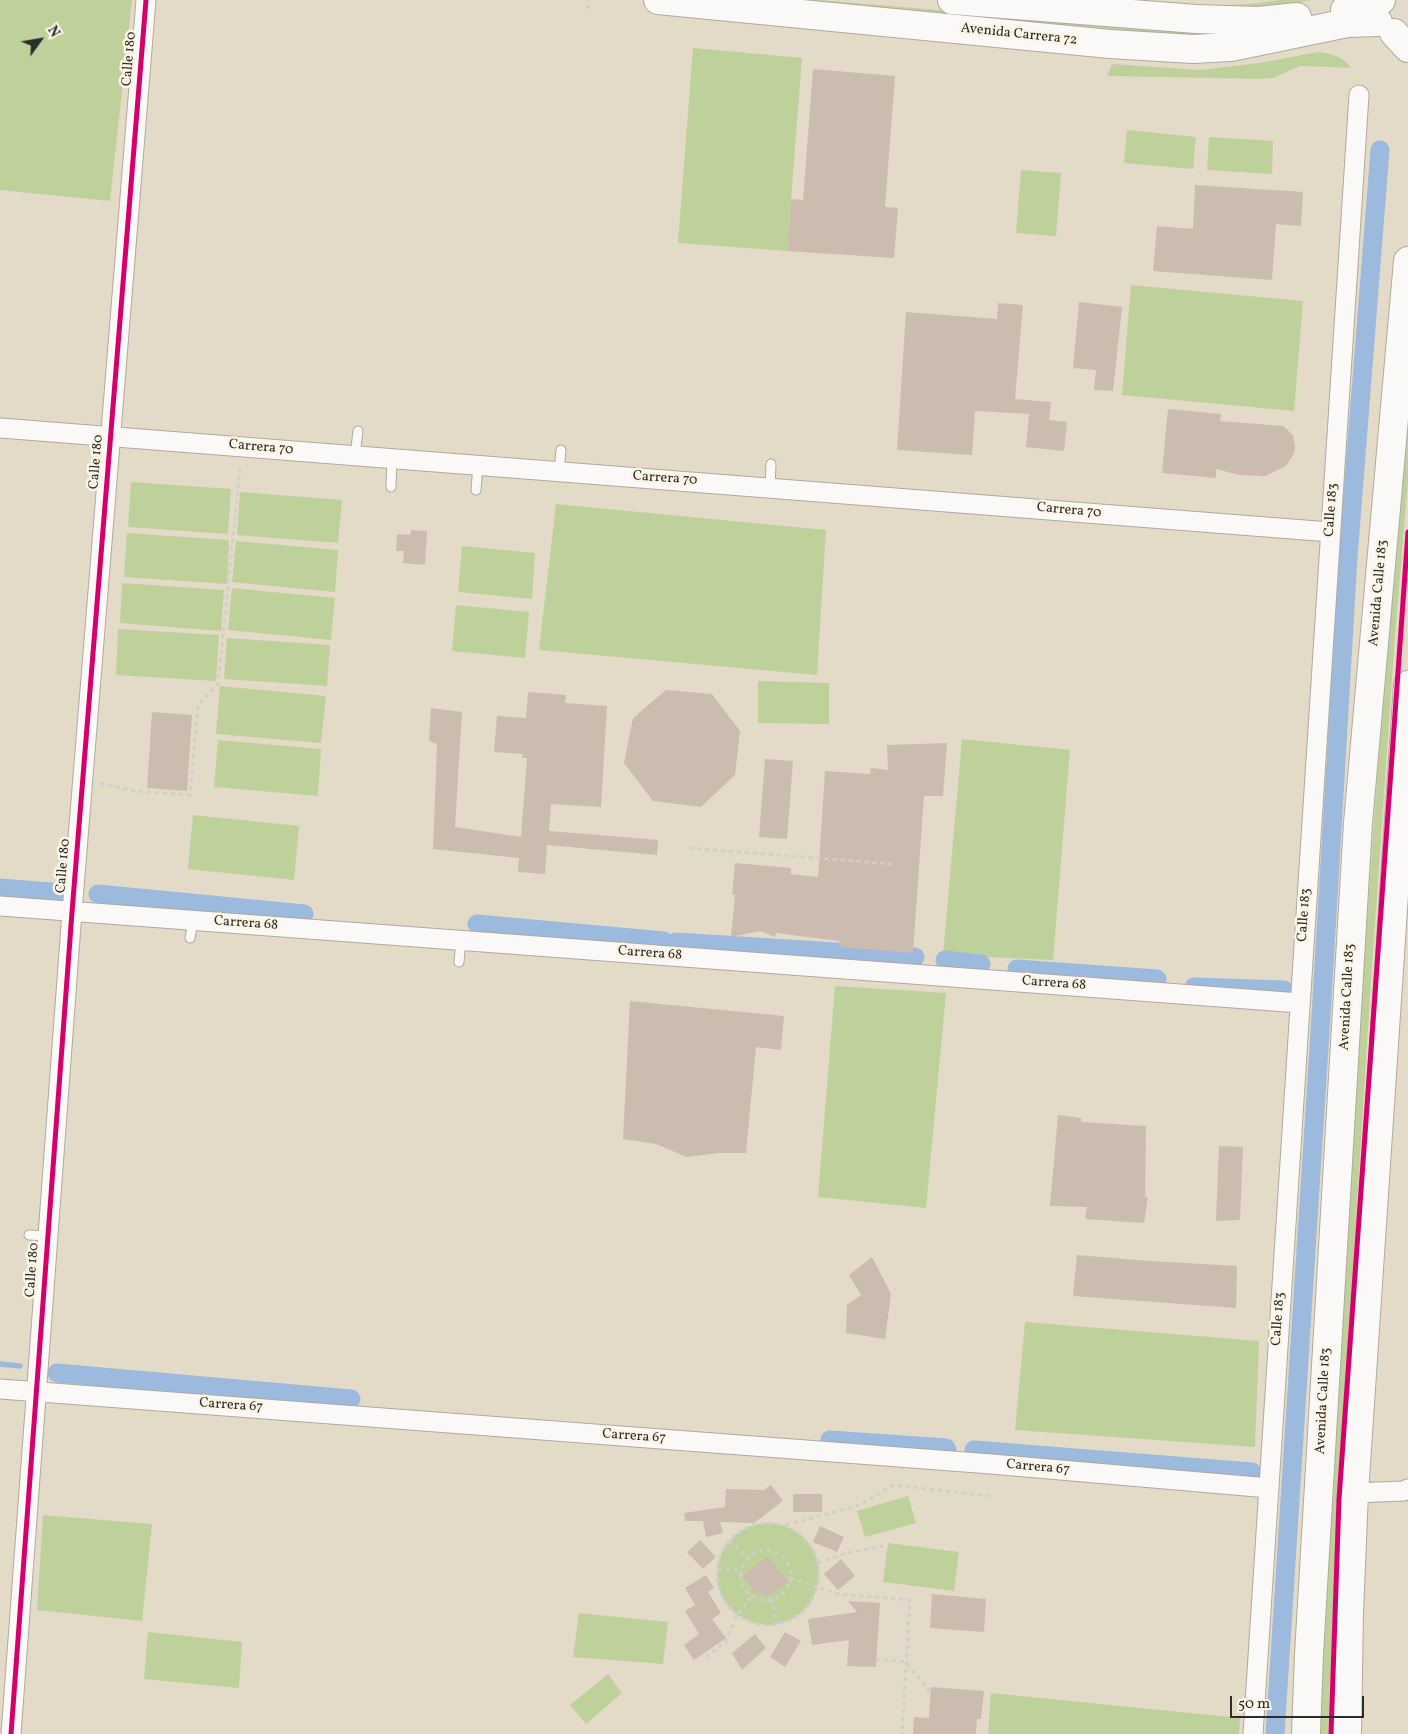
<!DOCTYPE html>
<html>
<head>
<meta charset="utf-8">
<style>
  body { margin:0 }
  #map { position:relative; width:1408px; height:1734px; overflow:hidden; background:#e4dac8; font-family:Vollkorn,serif }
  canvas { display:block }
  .north { position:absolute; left:15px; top:15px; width:50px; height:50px; -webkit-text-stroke:4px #fcf5e5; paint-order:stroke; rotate:58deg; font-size:14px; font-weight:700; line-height:20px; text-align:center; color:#2b2b2b }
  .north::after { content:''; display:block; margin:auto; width:18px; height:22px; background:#2b2b2b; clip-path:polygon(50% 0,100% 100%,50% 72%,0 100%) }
  .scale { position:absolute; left:1230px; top:1696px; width:134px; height:22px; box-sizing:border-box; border:2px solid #2b2b2b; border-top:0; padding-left:6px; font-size:15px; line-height:18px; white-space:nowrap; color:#2b2b2b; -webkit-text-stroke:4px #fcf5e5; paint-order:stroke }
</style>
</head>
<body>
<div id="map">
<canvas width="1408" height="1734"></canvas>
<div class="north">N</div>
<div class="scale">50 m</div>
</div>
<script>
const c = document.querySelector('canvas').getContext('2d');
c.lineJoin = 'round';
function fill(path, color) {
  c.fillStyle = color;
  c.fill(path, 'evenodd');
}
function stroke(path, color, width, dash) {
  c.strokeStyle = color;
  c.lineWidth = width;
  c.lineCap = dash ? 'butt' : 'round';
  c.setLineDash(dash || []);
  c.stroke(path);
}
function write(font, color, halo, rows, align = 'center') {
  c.font = font + ' Vollkorn,serif';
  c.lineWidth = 5;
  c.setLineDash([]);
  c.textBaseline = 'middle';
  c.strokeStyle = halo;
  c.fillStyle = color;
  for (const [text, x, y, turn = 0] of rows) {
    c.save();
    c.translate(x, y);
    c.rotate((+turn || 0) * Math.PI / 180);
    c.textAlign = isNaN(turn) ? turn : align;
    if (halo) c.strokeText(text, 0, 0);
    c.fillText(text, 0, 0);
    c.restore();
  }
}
fill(new Path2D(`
  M0,0H132L110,201L0,190Z
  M778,0H818L1193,31L1255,34L1193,36Z
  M1281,0H1310L1284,6L1251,10L1201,6L1250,4Z
  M693,48L802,58L787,251L678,243Z
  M1318,52C1331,53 1344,57 1351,68L1300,66L1273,78L1263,79L1107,76L1112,64L1200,70L1259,63Z
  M1127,130L1196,137L1193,169L1124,163Z
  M1209,137L1273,141L1272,174L1207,170Z
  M1021,170L1061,173L1056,236L1016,233Z
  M1131,285L1303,301L1294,411L1122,395Z
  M1408,394V481L1395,635L1371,980L1335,1557L1328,1734H1318L1363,978L1387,634Z
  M131,482L231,489L228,534L128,527Z
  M240,492L342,500L338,543L237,535Z
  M556,504L826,530L817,675L539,650Z
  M127,533L229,540L227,584L124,577Z
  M236,541L338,550L335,592L232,582Z
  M462,546L535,553L532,599L458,592Z
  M122,583L224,590L221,631L120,623Z
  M232,588L335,598L331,640L228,630Z
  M456,605L529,612L525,658L452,651Z
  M118,629L219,635L216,681L116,675Z
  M227,638L330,645L327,686L224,679Z
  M758,681L829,683V724L758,723Z
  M220,686L326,696L321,743L216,734Z
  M962,739L1070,750L1053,960L943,955Z
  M218,740L321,749L318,796L214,787Z
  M193,815L299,826L294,880L188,869Z
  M835,986L946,993L926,1208L818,1197Z
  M1025,1322L1259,1341L1255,1447L1015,1430Z
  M908,1496L916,1523L865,1537L857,1511Z
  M43,1515L152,1524L142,1621L37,1610Z
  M717 1574a51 51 0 1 1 102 0a51 51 0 1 1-102 0Z
  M888,1543L959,1552L954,1591L883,1582Z
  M579,1613L668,1622L663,1664L573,1657Z
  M148,1632L242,1642L239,1688L144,1679Z
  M608,1674L622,1693L586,1724L570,1705Z
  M991,1693L1240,1718L1239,1734H988Z`), '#bfd19b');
stroke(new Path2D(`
  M0,1364L20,1366
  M946,1448L954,1449`), '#9bbade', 5.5);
stroke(new Path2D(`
  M0,888L63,893
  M98,894L304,914
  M477,924L664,941
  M676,942L915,957
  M945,960L981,964
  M1017,969L1157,979
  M1194,987L1284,990
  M57,1373L351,1399
  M830,1440L946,1448
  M974,1450L1252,1472
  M1275,1734L1321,1016L1348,557L1380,150`), '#9bbade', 19);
fill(new Path2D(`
  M813,69L895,76L885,207L898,208L894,258L787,251L791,199L803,200Z
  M1195,185L1303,192L1301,226L1276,224L1272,280L1153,271L1157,226L1193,229Z
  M1079,302L1122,307L1113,391L1094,390L1096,370L1073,368Z
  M998,303L1023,305L1015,399L1051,402L1049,420L1067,422L1064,451L1026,447L1029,414L975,411L972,455L897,450L906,312L997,319Z
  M1168,409L1221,414L1220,421L1283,426L1293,435L1295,448L1293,455L1286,466L1265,476L1239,475L1216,469V478L1162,473Z
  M411,530L427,531L425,565L403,563L404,551H396L397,534L410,535Z
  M666,690L712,694L740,731L735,775L701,807L653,801L624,763L633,718Z
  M528,692L566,695L565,703L607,706L601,807L551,804L549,831L658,840L657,855L547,845L545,874L518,872L519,858L433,849L437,744L429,741L431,708L462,712L455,827L521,837L527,758H522L523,754L494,752L497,716L526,718Z
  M152,712L192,715L187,791L147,788Z
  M947,743L943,796H924L913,953L839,947V941L776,933L775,937L760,931L731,937L735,895H732L735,863L791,868V874L818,877L825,771L870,774L871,768L888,770L887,745Z
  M765,759L793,761L787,839L759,837Z
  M630,1001L784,1016L781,1050L756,1047L746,1153H719L687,1157L656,1144L623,1139Z
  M1058,1115L1081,1118V1122L1146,1126L1145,1197H1148L1144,1223L1085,1219L1087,1207L1050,1206Z
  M1219,1146L1243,1147L1240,1220L1216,1221Z
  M1077,1255L1149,1261L1237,1266L1236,1308L1073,1296Z
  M872,1257L891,1294L885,1339L846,1333L847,1305L861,1295L849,1275Z
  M771,1485L783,1501L754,1523L720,1522L723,1533L706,1537L703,1521H685L684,1513L725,1507L726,1489L764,1490Z
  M793,1494H822V1512H793Z
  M820,1526L844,1537L837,1552L813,1542Z
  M700,1540L716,1557L703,1569L687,1552Z
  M768,1556L788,1581L770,1595L757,1594L743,1576Z
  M841,1559L855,1576L838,1590L824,1574Z
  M706,1575L714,1588L708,1592L721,1613L712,1619L726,1638L694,1660L684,1645L699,1634L685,1611L695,1605L685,1588Z
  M932,1594L986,1599L984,1632L930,1628Z
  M848,1601L880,1603L876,1667L847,1666L849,1640L812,1645L808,1619L857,1612Z
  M785,1632L801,1641L785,1667L770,1657Z
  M755,1634L766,1648L742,1670L732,1653Z
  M931,1687L984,1691L981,1719H977L976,1734H913L914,1717L929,1718Z`), '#cbbcaf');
const service = new Path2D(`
  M355,456L358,431
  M559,471L561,450
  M391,487L392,458
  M770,488L771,464
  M476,490L478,465
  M190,938L193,921
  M459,962L461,940
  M29,1235L47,1236`);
const minor = new Path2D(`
  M0,428L1330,532
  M0,906L1300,1003
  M0,1389L991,1464L1269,1488
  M1354,1493L1404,1491L1408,1489
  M11,1734L72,912L146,0
  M1253,1734L1359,95`);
const primary = new Path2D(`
  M1394,33L1408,48
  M1306,1734L1309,1654L1358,823L1408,261
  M1347,1734L1349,1612L1354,1493L1408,685`);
const trunk = new Path2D(`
  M658,0L1110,44L1193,49L1231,47L1347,23L1378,22
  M952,0L1196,19L1259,21L1297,17
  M1345,10L1381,0`);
stroke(service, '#b0aa9e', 11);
stroke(minor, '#b0aa9e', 21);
stroke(primary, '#b0aa9e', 30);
stroke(trunk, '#b0aa9e', 30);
stroke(new Path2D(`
  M588,9L589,0
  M100,783L134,791L190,795L198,705L218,684L240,469
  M689,848L892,864
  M717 1574a51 51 0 1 1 102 0a51 51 0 1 1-102 0Z
  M786,1525L860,1505L893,1485L989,1496
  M729,1541L749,1557
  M741 1575a25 25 0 1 1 50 0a25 25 0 1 1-50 0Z
  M818,1563L847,1553L884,1546
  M717,1570H741
  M790,1578L838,1594L910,1600L902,1734
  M771,1599L778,1624
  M706,1657L726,1641L737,1615L752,1596
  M876,1659L906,1662L931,1693`), '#d1cfcb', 3, [4, 4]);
stroke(service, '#fbf9f7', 9);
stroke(minor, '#fbf9f7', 19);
stroke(primary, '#fbf9f7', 28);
stroke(trunk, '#fbf9f7', 28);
stroke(new Path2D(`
  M11,1734L72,912L146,0
  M1331,1734L1339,1499L1408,532`), '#d6006c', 5);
write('14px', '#2b2b2b', '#fcf5e5', [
  ["Avenida Carrera 72",1019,35,6],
  ["Calle 180",130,59,-85],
  ["Carrera 70",261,448,5],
  ["Calle 180",97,462,-85],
  ["Carrera 70",665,479,4],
  ["Calle 183",1332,510,-86],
  ["Carrera 70",1069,511,5],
  ["Avenida Calle 183",1379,593,-85],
  ["Calle 180",64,866,-85],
  ["Calle 183",1305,915,-86],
  ["Carrera 68",246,924,4],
  ["Carrera 68",650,954,4],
  ["Carrera 68",1054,984,4],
  ["Avenida Calle 183",1348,997,-87],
  ["Calle 180",33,1270,-86],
  ["Calle 183",1279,1319,-86],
  ["Avenida Calle 183",1324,1401,-87],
  ["Carrera 67",231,1406,4],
  ["Carrera 67",634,1437,4],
  ["Carrera 67",1038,1468,5]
]);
</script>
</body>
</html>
